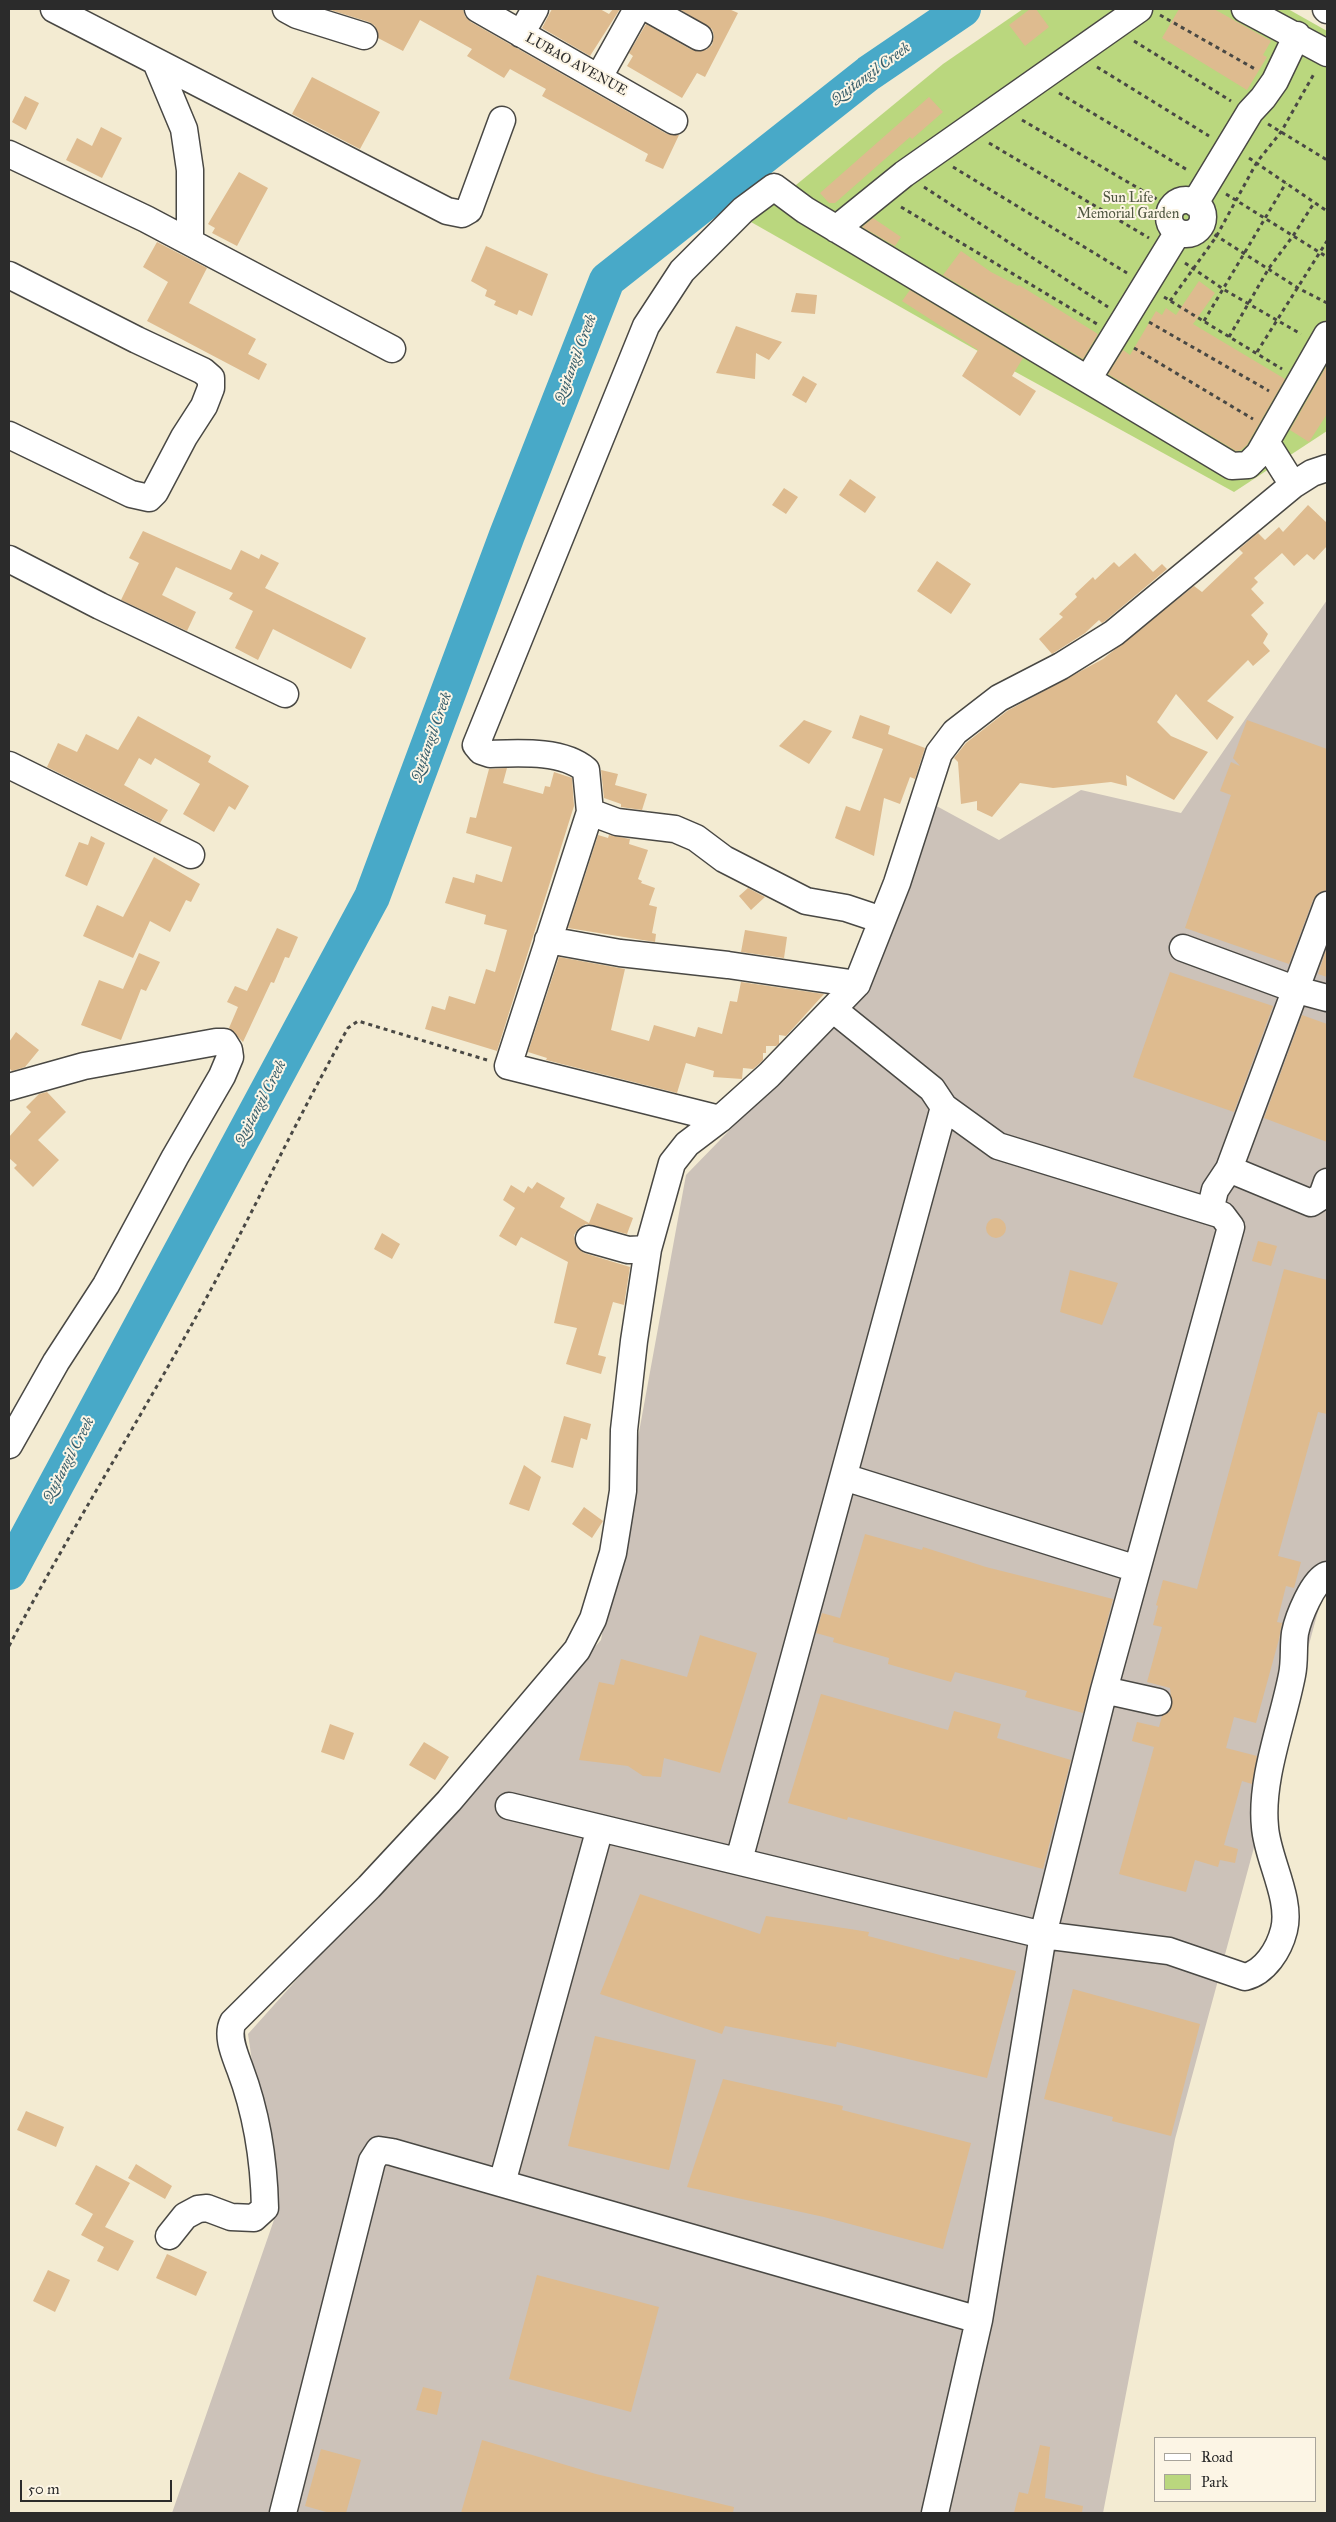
<!DOCTYPE html>
<html>
<head>
<meta charset="utf-8">
<style>
  body { margin:0 }
  #map { position:relative; width:1336px; height:2522px; overflow:hidden; background:#f3ebd2; font-family:"IM FELL Great Primer",serif }
  canvas { display:block }
  .frame { position:absolute; inset:0; border:10px solid #2b2b2b; pointer-events:none }
  .legend { position:absolute; left:1154px; top:2437px; width:162px; height:65px; box-sizing:border-box; background:#fcf5e5; border:1px solid #a8a49b; margin:0; padding:6px 9px; list-style:none; font-size:15px; color:#2b2b2b }
  .legend li { display:flex; align-items:center; gap:10px; height:25px }
  .legend b { width:25px; border:1px solid #a8a49b }
  .scale { position:absolute; left:20px; top:2480px; width:152px; height:22px; box-sizing:border-box; border:2px solid #2b2b2b; border-top:0; padding-left:6px; font-size:15px; line-height:18px; white-space:nowrap; color:#2b2b2b; -webkit-text-stroke:4px #fcf5e5; paint-order:stroke }
</style>
</head>
<body>
<div id="map">
<canvas width="1336" height="2522"></canvas>
<div class="frame"></div>
<ul class="legend">
<li><b style="height:6px;background:#fff"></b>Road</li>
<li><b style="height:14px;background:#bad77e"></b>Park</li>
</ul>
<div class="scale">50 m</div>
</div>
<script>
const c = document.querySelector('canvas').getContext('2d');
c.lineJoin = 'round';
function fill(path, color) {
  c.fillStyle = color;
  c.fill(path, 'evenodd');
}
function stroke(path, color, width, dash) {
  c.strokeStyle = color;
  c.lineWidth = width;
  c.lineCap = dash ? 'butt' : 'round';
  c.setLineDash(dash || []);
  c.stroke(path);
}
function write(font, color, halo, rows, align = 'center') {
  c.font = font + ' "IM FELL Great Primer",serif';
  c.lineWidth = 4;
  c.setLineDash([]);
  c.textBaseline = 'middle';
  c.strokeStyle = halo;
  c.fillStyle = color;
  for (const [text, x, y, turn = 0] of rows) {
    c.save();
    c.translate(x, y);
    c.rotate((+turn || 0) * Math.PI / 180);
    c.textAlign = isNaN(turn) ? turn : align;
    if (halo) c.strokeText(text, 0, 0);
    c.fillText(text, 0, 0);
    c.restore();
  }
}
fill(new Path2D(`
  M1327,600V1578L1175,2139L1103,2513H172L275,2217L248,2034L601,1640L686,1175L860,996L931,803L999,840L1081,790L1181,813Z`), '#ccc2b9');
fill(new Path2D(`
  M1023,9H1288L1327,31V431L1234,492L992,359L751,222L943,64Z`), '#bad77e');
stroke(new Path2D(`
  M9,1572L372,897L507,535L607,280L869,73L963,9`), '#48a9c8', 36);
fill(new Path2D(`
  M327,9H463L465,16L471,22L667,134L679,135L663,169L645,161L648,154L542,96L546,89L510,69L504,78L467,56L472,49L420,20L403,51L378,38L375,26L369,22Z
  M552,9H600L609,14L613,9H620L590,56L542,28Z
  M679,9H729L738,13L705,77L697,73L682,98L627,66L633,56L629,53L646,24L692,50H706L712,45L714,36L712,29Z
  M1030,9H1036L1049,27L1025,46L1009,25Z
  M1179,9H1214L1271,41L1263,55L1267,57L1247,90L1162,38Z
  M312,77L380,112L360,149L292,114Z
  M25,96L39,103L26,130L12,122Z
  M929,97L943,112L912,139L910,137L835,203H829L820,193Z
  M101,127L122,138L102,178L66,160L77,138L92,146Z
  M239,172L268,188L237,246L212,233L215,228L208,224Z
  M873,218L901,237L895,246L862,227Z
  M157,242L207,268L189,303L256,339L248,354L267,364L259,380L147,321L168,282L143,267Z
  M486,246L548,274L532,316L519,310L517,315L494,305L496,301L485,296L487,290L471,281Z
  M961,251L991,272L1018,286L1019,285L1098,334L1083,359L943,275Z
  M1199,281L1215,293L1193,324L1285,379L1247,445L1241,450L1236,451L1108,374L1123,350L1130,355L1156,311L1162,315L1166,308L1176,315Z
  M910,290L1023,358L1012,376L1036,391L1020,416L962,376L978,350L902,301Z
  M796,293L817,295L815,314L791,312Z
  M736,326L782,342L769,360L756,353L755,379L716,373Z
  M1327,365V414L1309,442L1290,430Z
  M803,376L817,384L806,403L792,395Z
  M850,479L876,497L865,513L839,495Z
  M784,488L798,497L786,514L772,505Z
  M1308,505L1327,523V546L1314,560L1307,554L1294,566L1282,553L1254,578L1258,582L1251,589L1264,603L1251,615L1268,634L1263,643L1270,651L1253,666L1248,660L1207,701L1234,717L1217,740L1176,694L1157,722L1171,736L1208,752L1174,800L1126,775L1127,786L1111,782L1053,788L1020,783L992,817L977,810V801L961,804L958,762L954,758L966,743L1007,711L1103,659L1194,586L1202,592L1243,553L1239,549L1258,533L1265,540L1279,527L1283,532Z
  M143,531L231,570L241,550L259,559L261,554L279,563L265,588L366,638L351,669L273,629L258,660L235,648L253,611L229,599L233,593L176,567L162,595L196,612L187,631L121,600L139,563L129,558Z
  M1135,553L1153,572L1162,564L1167,569L1105,621L1102,623L1099,620L1085,633L1052,654L1039,639L1063,617L1059,614L1077,597L1075,594L1093,577L1095,580L1114,562L1119,567Z
  M937,561L971,584L951,614L917,591Z
  M860,715L890,726L888,734L925,748L915,779L910,777L900,804L884,798L874,856L835,838L846,806L860,811L883,749L852,738Z
  M138,716L211,756L208,762L249,786L235,810L229,806L214,832L183,814L200,784L155,758L151,765L139,758L124,785L168,810L160,823L47,767L58,743L77,752L86,734L118,750Z
  M804,720L832,731L809,764L779,746Z
  M1247,720L1327,749V890L1318,893L1313,900L1289,964L1185,928L1231,795L1220,791L1231,762L1240,766L1233,758Z
  M507,768L503,783L543,794L545,786L550,787L554,772L572,778L574,806L497,1051L425,1029L432,1006L445,1010L449,996L475,1004L486,969L495,972L507,930L484,924L486,915L445,903L453,877L474,883L476,874L502,882L512,847L466,833L470,817L476,818L489,769Z
  M601,770L618,774L615,785L647,794L642,810L621,807V804L604,798Z
  M598,835L608,838L609,835L630,839L629,844L648,850L638,879L642,881L641,883L655,888L649,905L657,907L652,933L656,934L655,942L568,928Z
  M91,836L105,843L87,886L65,876L79,842L88,845Z
  M154,857L200,884L191,902L186,900L170,932L150,921L133,958L83,936L97,905L123,917Z
  M748,888L765,897L751,910L739,896Z
  M277,928L298,937L289,958L285,957L274,983L271,982L243,1042L229,1028L238,1007L227,1002L235,986L247,991Z
  M745,930L787,937L784,958L741,952Z
  M1327,947V977L1318,974Z
  M139,953L160,962L146,991L141,989L121,1040L81,1025L99,980L123,989Z
  M559,957L625,969L611,1030L649,1041L654,1025L695,1037L698,1027L722,1034L730,1001L737,1002L741,982L824,994L786,1036L779,1035V1044L776,1046H766V1053H763V1060L759,1064L753,1069L743,1068L742,1079L713,1077L714,1071L686,1063L677,1093L546,1060L547,1058L528,1052Z
  M1170,972L1273,1006L1234,1112L1133,1077Z
  M1302,1015L1327,1024V1142L1264,1118Z
  M16,1032L39,1050L25,1067L12,1071L9,1068V1042Z
  M47,1092L66,1112L38,1140L59,1160L33,1187L14,1168L17,1165L9,1158V1137L31,1112L26,1107L39,1094Z
  M537,1182L565,1198L560,1207L589,1223L597,1203L633,1218L627,1234L586,1224L578,1229L574,1235L575,1243L584,1253L630,1267L624,1305L613,1302L598,1355L606,1357L601,1374L566,1364L577,1328L554,1323L568,1262L521,1237L516,1246L499,1236L515,1208L503,1200L511,1185L524,1193L528,1186L532,1189Z
  M986 1228a10 10 0 1 1 20 0a10 10 0 1 1-20 0Z
  M382,1233L400,1244L392,1259L374,1249Z
  M1258,1241L1277,1246L1271,1266L1252,1261Z
  M1284,1269L1327,1280V1414L1318,1412L1278,1556L1301,1562L1294,1588L1286,1586L1277,1622L1282,1623L1279,1639L1256,1723L1234,1717L1226,1748L1257,1756L1252,1784L1242,1781L1224,1845L1238,1849L1235,1863L1220,1860L1218,1867L1195,1860L1186,1892L1119,1874L1154,1747L1132,1741L1137,1722L1159,1727L1162,1716L1169,1712L1172,1706L1170,1688L1147,1682L1162,1627L1153,1625L1158,1606L1156,1605L1163,1580L1197,1589Z
  M1070,1270L1118,1283L1102,1325L1060,1312Z
  M564,1416L591,1424L587,1440L581,1438L573,1468L551,1462Z
  M524,1465L541,1477L529,1511L509,1504Z
  M584,1507L603,1521L592,1538L572,1524Z
  M865,1534L922,1550L923,1547L986,1567L1113,1599L1083,1713L1025,1697L1027,1691L955,1672L951,1682L888,1664L889,1658L833,1642L834,1638L816,1633L822,1613L840,1618Z
  M700,1635L757,1653L720,1773L664,1758L661,1777L643,1776L628,1766L579,1760L599,1682L614,1685L621,1659L687,1677Z
  M821,1694L948,1730L954,1711L1001,1724L997,1738L1071,1760L1043,1869L848,1817L847,1820L788,1803Z
  M330,1724L354,1733L344,1760L321,1752Z
  M424,1742L449,1757L435,1780L409,1765Z
  M640,1894L760,1934L766,1916L869,1932L868,1936L959,1960L960,1957L1016,1971L987,2078L837,2042L836,2047L725,2026L722,2034L600,1994Z
  M1073,1989L1200,2024L1171,2136L1112,2121L1113,2117L1044,2099Z
  M595,2036L696,2060L669,2170L568,2146Z
  M723,2079L843,2106L842,2110L971,2143L943,2249L824,2217L687,2187Z
  M26,2111L64,2127L56,2147L17,2130Z
  M136,2164L172,2186L165,2199L128,2178Z
  M96,2165L130,2183L105,2227L134,2241L118,2271L97,2261L104,2247L81,2235L93,2214L75,2204Z
  M167,2254L207,2272L196,2296L156,2278Z
  M48,2270L70,2280L55,2312L33,2301Z
  M537,2275L659,2307L631,2412L509,2379Z
  M423,2387L442,2392L437,2415L416,2410Z
  M482,2440L596,2474L734,2507L733,2513H461Z
  M1040,2445L1050,2447L1045,2498L1083,2506L1082,2513H1014L1019,2492L1028,2494Z
  M321,2449L361,2460L346,2513H330L305,2506Z`), '#debb8f');
const minor = new Path2D(`
  M54,9L447,211L462,214L469,210L502,120
  M286,9L297,15L364,36
  M478,9L674,121
  M649,9L699,37
  M1245,9L1327,53
  M1326,9L1327,10
  M521,34L535,9
  M156,62L184,129L190,170V242
  M599,77L637,9
  M9,154L146,219L392,349
  M1169 217a17 17 0 1 1 34 0a17 17 0 1 1-34 0Z
  M1195,203L1250,112L1263,98L1275,81L1297,35
  M836,229L904,174L1139,9
  M9,275L137,340L203,371L211,378V388L204,406L184,437L155,492L149,498L131,494L9,435
  M1088,379L1178,232
  M1266,442L1293,485
  M9,559L100,606L285,694
  M9,765L191,855
  M590,812L586,770C563,750 519,753 490,754L481,751L476,745L646,326L682,271L743,210L774,187L805,210L1232,466L1248,465L1259,454L1327,335
  M548,940L620,953L728,965L857,984
  M1183,948L1297,990L1327,998
  M9,1087L84,1066L216,1042H224L229,1050L230,1057L222,1076L175,1157L106,1285L56,1362L9,1445
  M720,1119L508,1066L590,812L617,822L675,829L696,838L724,859L806,901L846,908L882,920
  M1229,1169L1311,1203L1322,1196L1327,1182
  M1210,1211L1215,1190L1229,1169L1327,905
  M589,1239L628,1250L648,1249
  M844,1477L1137,1569
  M1104,1690L1158,1702
  M509,1806L1043,1935L1169,1951L1245,1977C1265,1972 1279,1950 1284,1930C1292,1899 1267,1858 1265,1827C1260,1779 1283,1722 1292,1675C1295,1661 1293,1647 1295,1633C1298,1618 1313,1580 1327,1575
  M739,1860L944,1107L932,1089L834,1010
  M502,2183L600,1828
  M169,2236L185,2216L198,2209L207,2208L231,2217L254,2218L265,2208C264,2160 257,2114 240,2069C235,2055 226,2036 233,2022L369,1887L449,1801L577,1650L593,1619L613,1553L623,1491L624,1430L634,1341L648,1249L672,1163L687,1144L720,1119L769,1075L857,984L897,883L939,753L955,732L999,698L1061,666L1114,633L1293,485L1312,473L1327,468
  M283,2513L372,2161L379,2150L392,2152L979,2320
  M935,2513L979,2320L1043,1935L1104,1690L1231,1227L1222,1215L998,1146L944,1107`);
stroke(minor, '#494844', 29);
stroke(new Path2D(`
  M1160,15L1255,69
  M1134,41L1231,101
  M1097,67L1209,136
  M1059,93L1189,171
  M1022,120L1172,208
  M1268,124L1327,160
  M989,143L1149,238
  M1249,158L1327,211
  M953,167L1127,273
  M924,187L1108,307
  M1226,194L1327,257
  M901,207L1097,324
  M1201,226L1298,288L1327,303
  M1185,263L1223,289L1301,334
  M1164,297L1282,369
  M1170,301L1216,237L1257,162L1281,132L1315,72
  M1204,321L1286,183
  M1149,322L1269,391
  M1229,337L1269,268L1293,236L1314,203
  M1134,348L1253,419
  M1257,352L1327,241
  M9,1646C72,1527 144,1413 208,1295C256,1206 299,1115 348,1028L358,1021L487,1060`), '#494844', 3, [4, 4]);
stroke(minor, '#fff', 26);
write('14px', '#2b2b2b', '#fcf5e5', [
  ["LUBAO AVENUE",576,65,29]
]);
write('14px', '#4f5640', '#fcf5e5', [
  ["Sun Life",1128,199],
  ["Memorial Garden",1128,215]
]);
write('italic 15px', '#375d6a', '#fcf5e5', [
  ["Quitangil Creek",871,74,-36],
  ["Quitangil Creek",576,359,-69],
  ["Quitangil Creek",432,737,-70],
  ["Quitangil Creek",261,1103,-62],
  ["Quitangil Creek",69,1460,-62]
]);
</script>
</body>
</html>
